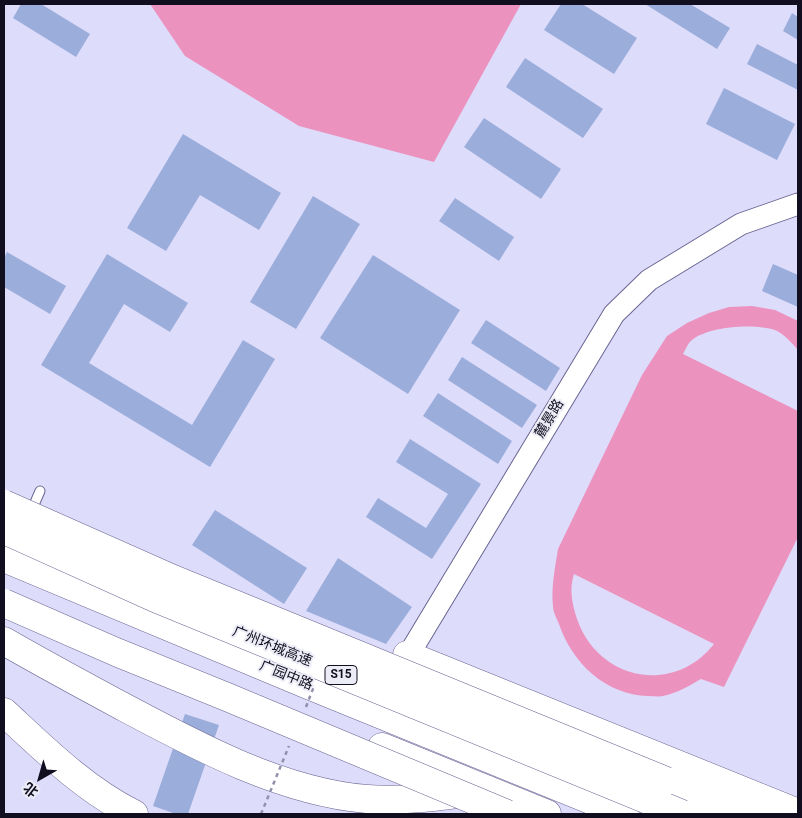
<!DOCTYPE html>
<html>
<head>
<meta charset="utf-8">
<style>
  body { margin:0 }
  #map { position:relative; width:802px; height:818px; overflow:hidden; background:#dedcfb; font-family:Roboto,"Noto Sans SC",sans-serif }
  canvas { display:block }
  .frame { position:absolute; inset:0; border:5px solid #100e1f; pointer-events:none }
  .north { position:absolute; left:15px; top:753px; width:50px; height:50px; -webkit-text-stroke:4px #ececf6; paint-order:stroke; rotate:218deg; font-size:14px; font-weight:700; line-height:20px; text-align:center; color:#100e1f }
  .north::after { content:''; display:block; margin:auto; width:18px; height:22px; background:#100e1f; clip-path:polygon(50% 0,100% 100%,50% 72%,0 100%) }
</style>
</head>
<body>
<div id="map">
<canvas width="802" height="818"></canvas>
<div class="frame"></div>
<div class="north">北</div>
</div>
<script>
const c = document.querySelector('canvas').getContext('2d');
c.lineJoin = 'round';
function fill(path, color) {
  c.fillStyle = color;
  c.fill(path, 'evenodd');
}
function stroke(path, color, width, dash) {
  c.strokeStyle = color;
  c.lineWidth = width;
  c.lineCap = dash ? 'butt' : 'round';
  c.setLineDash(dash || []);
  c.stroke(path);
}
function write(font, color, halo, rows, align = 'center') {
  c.font = font + ' Roboto,"Noto Sans SC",sans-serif';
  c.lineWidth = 4;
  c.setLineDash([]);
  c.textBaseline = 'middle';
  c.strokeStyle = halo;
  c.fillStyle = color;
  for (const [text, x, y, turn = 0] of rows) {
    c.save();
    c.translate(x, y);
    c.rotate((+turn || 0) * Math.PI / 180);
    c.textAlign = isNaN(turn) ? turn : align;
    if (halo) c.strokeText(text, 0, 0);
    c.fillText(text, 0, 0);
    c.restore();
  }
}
fill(new Path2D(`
  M150,4H521L434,162L299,126L185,56Z
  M752,306L775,310L798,321V350C792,343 783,333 775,330C755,323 703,326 689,343C687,346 685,350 683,354L798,411V537L724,687L701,679C689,686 677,693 663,696C659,697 653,696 648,696C606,695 572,663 559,624C557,619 553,612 553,606C551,587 555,568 558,549L642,375L667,336L687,323L709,313L729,307ZM574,574L714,644C673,696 598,680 577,619C572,603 569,590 574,574Z`), '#eb92bf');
fill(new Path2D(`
  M21,4H41L90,34L76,57L13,18Z
  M561,4H582L637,38L614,74L544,30Z
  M645,4H690L730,28L717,49Z
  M792,13L798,17V40L783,31Z
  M757,44L798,65V90L747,64Z
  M525,58L603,109L583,138L506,87Z
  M724,88L795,124L777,160L706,124Z
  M484,118L561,169L541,199L464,147Z
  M183,134L281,193L259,230L200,195L166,251L127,228Z
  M313,196L360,224L296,329L250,302Z
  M455,198L514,237L499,261L439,221Z
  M7,252L66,286L50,314L4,287V258Z
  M107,254L188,303L170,332L124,304L89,363L192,425L243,340L275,359L210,467L41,365Z
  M373,255L460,310L408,394L320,338Z
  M773,264L798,275V307L762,291Z
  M486,320L560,368L546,391L471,343Z
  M462,357L537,405L522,428L448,380Z
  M438,393L512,441L498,464L423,416Z
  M410,439L481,484L432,559L366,517L378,498L426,528L448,494L396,462Z
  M215,510L307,568L284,604L192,545Z
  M338,558L412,607L386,644L306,611Z
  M185,714L219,725L188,814H176L153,806Z`), '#9baddb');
const service = new Path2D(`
  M30,514L40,491`);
const tertiary = new Path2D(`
  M400,669L614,314L649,280L741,224L798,204`);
const primary = new Path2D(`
  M407,655L798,813
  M4,712C44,749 84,789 134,814
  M659,793L708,814`);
const trunk = new Path2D(`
  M4,558L306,684L625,814
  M382,747L547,814`);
const motorway = new Path2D(`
  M4,641C42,663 81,684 120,705C195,745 281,792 367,799C408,802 448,795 488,790
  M666,781L749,814`);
stroke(service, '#696491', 11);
stroke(tertiary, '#696491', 23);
stroke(primary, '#696491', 29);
stroke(trunk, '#696491', 29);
stroke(motorway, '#696491', 29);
stroke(service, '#fff', 9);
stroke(tertiary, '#fff', 21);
stroke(primary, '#fff', 28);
stroke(trunk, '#fff', 28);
stroke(motorway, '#fff', 28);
const motorwayBridge = new Path2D(`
  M4,504L173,579L666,781
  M4,530L155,598L682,814
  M4,603L116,652L227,697L507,814`);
stroke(motorwayBridge, '#696491', 29, []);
stroke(new Path2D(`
  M306,707L314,686
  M261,814L289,746`), '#9290aa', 2.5, [4, 4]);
stroke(motorwayBridge, '#fff', 28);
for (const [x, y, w] of [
  [341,675,32]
]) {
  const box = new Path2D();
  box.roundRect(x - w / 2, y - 9.5, w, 19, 4);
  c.fillStyle = '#ececf6';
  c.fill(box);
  stroke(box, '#100e1f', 1);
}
write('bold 12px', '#100e1f', null, [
  ["S15",341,675]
]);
write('14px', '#100e1f', '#ececf6', [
  ["麓景路",550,419,-59],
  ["广州环城高速",272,647,22],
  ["广园中路",286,676,22]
]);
</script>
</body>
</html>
